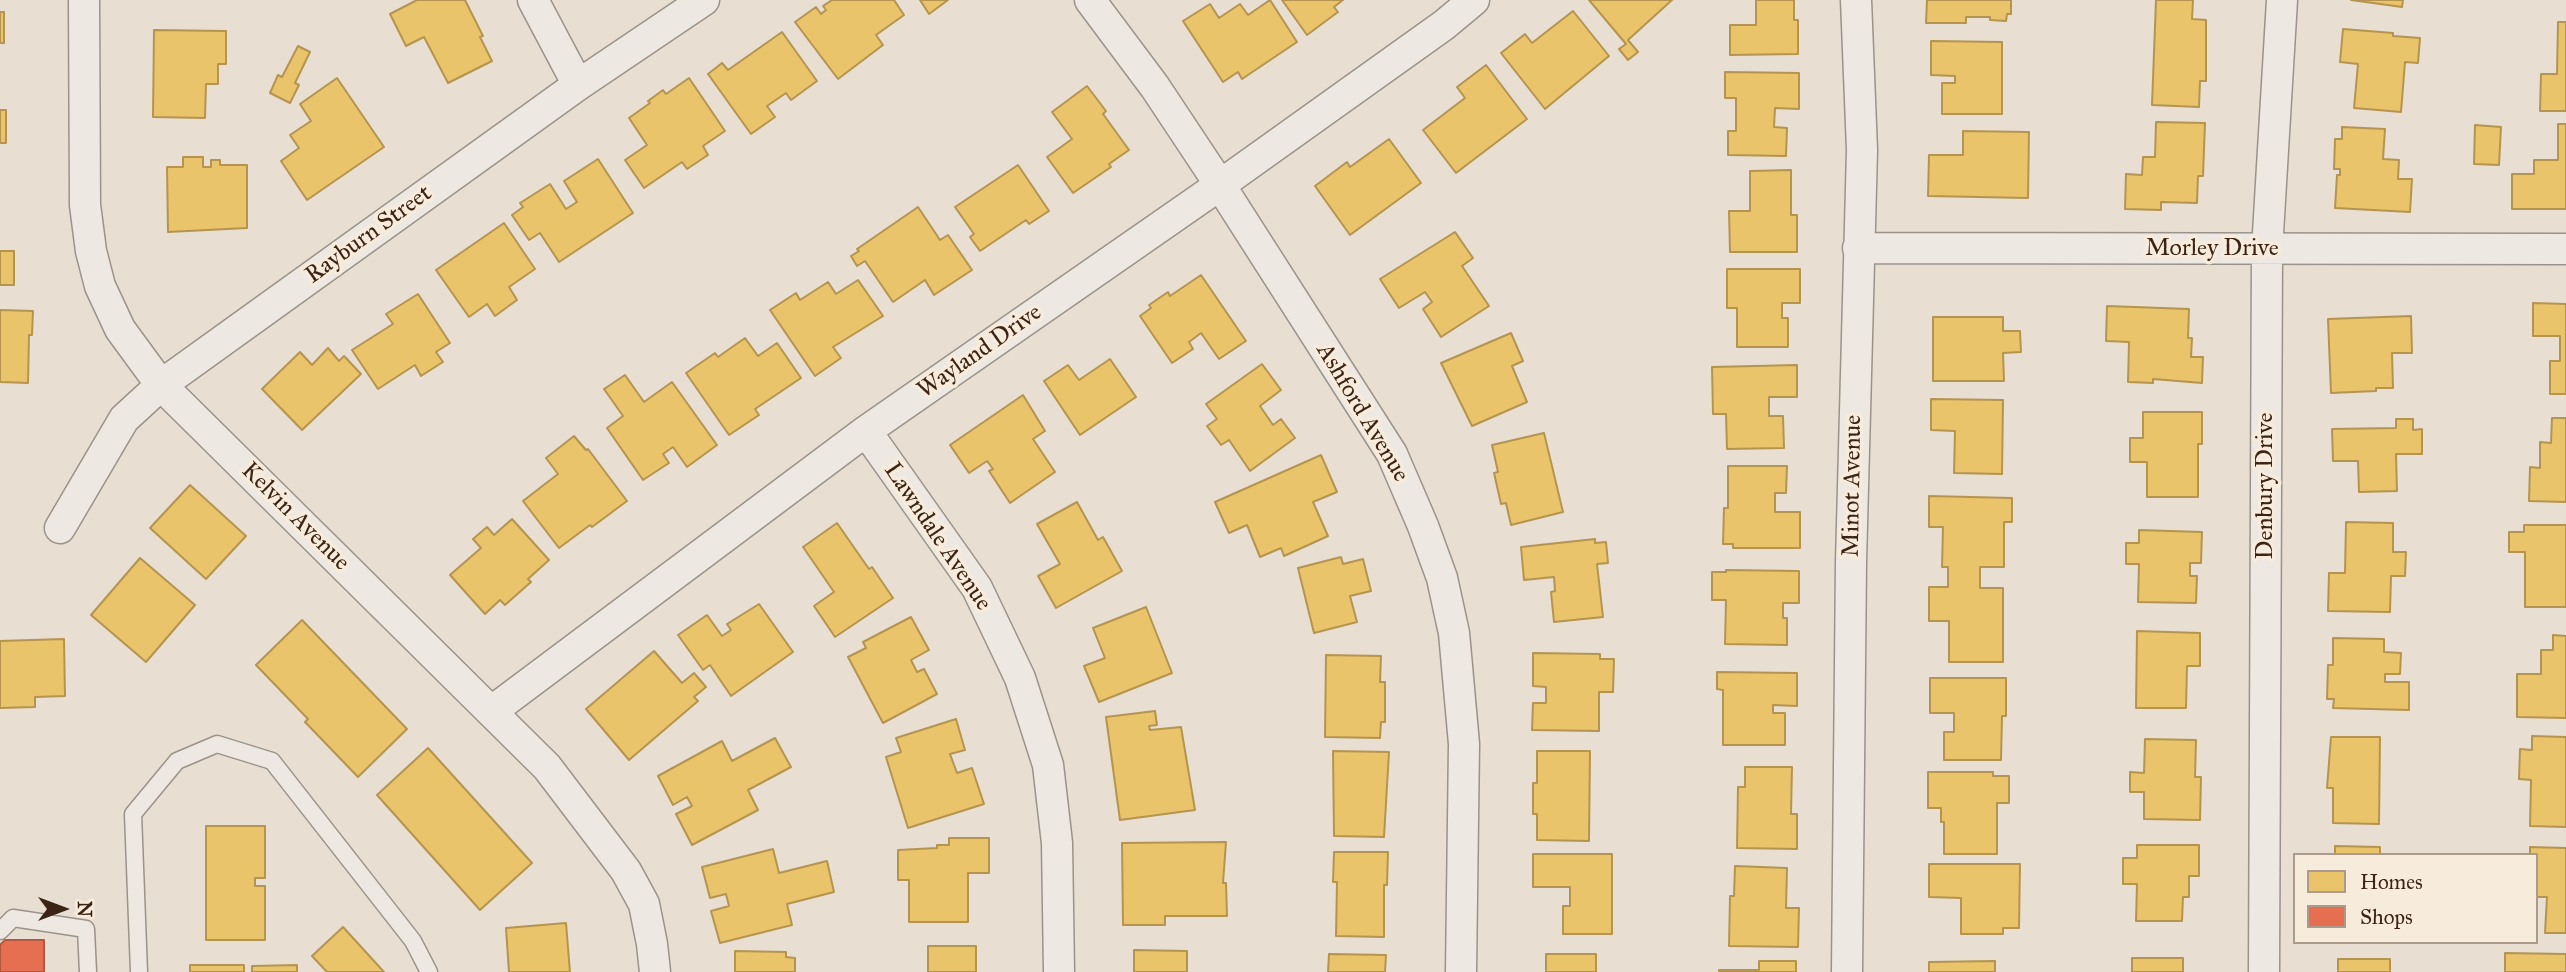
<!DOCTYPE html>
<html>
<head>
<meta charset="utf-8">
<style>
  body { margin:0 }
  #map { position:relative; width:2566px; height:972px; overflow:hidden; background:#e8dfd2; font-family:"IM FELL Great Primer",serif }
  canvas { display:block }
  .legend { position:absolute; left:2293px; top:853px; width:245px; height:91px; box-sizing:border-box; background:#f7ebdb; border:2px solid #ac9b8c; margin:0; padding:9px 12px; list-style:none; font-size:21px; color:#3b2415 }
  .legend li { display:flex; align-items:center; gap:14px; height:35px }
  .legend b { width:35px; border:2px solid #ac9b8c }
  .north { position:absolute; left:28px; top:874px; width:70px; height:70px; -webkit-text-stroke:5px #f7ebdb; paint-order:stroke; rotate:90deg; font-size:19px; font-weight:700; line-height:28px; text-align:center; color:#3b2415 }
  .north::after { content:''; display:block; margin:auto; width:24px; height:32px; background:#3b2415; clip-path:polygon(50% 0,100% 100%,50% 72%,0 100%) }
</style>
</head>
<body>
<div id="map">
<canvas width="2566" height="972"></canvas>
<ul class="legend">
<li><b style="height:19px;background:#e9c46a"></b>Homes</li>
<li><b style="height:19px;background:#e76f51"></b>Shops</li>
</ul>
<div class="north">N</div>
</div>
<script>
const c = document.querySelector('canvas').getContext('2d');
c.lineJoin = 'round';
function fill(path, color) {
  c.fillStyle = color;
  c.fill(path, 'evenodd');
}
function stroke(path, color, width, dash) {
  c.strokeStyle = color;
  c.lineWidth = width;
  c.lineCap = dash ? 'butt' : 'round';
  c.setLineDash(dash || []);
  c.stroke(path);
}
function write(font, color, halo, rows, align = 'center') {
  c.font = font + ' "IM FELL Great Primer",serif';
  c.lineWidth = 7;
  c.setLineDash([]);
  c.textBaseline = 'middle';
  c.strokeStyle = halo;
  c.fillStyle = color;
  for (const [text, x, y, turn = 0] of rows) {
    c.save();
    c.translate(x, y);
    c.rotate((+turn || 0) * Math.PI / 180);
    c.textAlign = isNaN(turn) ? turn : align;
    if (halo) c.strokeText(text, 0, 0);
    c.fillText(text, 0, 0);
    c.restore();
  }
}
const homes = new Path2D(`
  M417,0H465L483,36L480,37L492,61L448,83L424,37L406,46L390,14Z
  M832,0H894L904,15L876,35L883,45L838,79L795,22L816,7L821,14L826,10L823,6Z
  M920,0H948L929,14Z
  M1270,0L1297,42L1242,79L1238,72L1223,82L1183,21L1210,4L1219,18L1240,4L1248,15Z
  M1282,0H1343L1334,7L1338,12L1307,35Z
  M1589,0H1672L1628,40L1638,52L1628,60L1619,49L1626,44Z
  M1756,0H1794V20H1798V54L1730,55V25H1756Z
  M1927,0H2011V14H2007L2006,21L1990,20V17H1966V23H1926Z
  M2156,0H2193L2192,19L2206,20V81H2200L2199,107L2152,105Z
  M2351,0H2403L2402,7Z
  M1573,11L1609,56L1545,109L1501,53L1525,34L1532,43Z
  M0,12H4V43H0Z
  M2558,22H2566V111H2540L2541,74H2557Z
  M2343,29L2393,33V36L2420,38L2418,63L2405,62L2401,112L2354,108L2358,64L2340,62Z
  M154,30L226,31V64H218V84H206L205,118L153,117Z
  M782,32L817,81L791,100L786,93L767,106L775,117L751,134L708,74L722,63L728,70Z
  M1931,41L2002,42V114H1942V83H1955V76L1931,75Z
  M298,46L310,52L295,83L299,85L290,103L270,93L278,75L282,77Z
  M1486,65L1527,119L1456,173L1423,130L1465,98L1457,87Z
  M1725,72L1799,73V109L1775,108L1774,127L1787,128L1786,156L1728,155V131H1736V98H1725Z
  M337,78L384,147L307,200L281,161L299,148L290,135L311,121L300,104Z
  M689,78L725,131L703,146L708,155L687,169L682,162L644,188L625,160L647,145L629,118L650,103L648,101L663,90L666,94Z
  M1087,86L1106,111L1103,114L1129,150L1109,164L1111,167L1073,193L1047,157L1072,139L1052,112Z
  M0,110H6V143H0Z
  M2156,122L2205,123L2203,176H2198L2197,203L2161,202V210L2125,209L2126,174L2142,175L2143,157H2155Z
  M2558,124H2566V209H2512V174H2534V160H2558Z
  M2475,125L2501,127L2499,165L2474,164Z
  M2342,127L2385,129L2383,159L2399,160L2398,179H2412L2410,212L2335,208L2337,175H2340V169H2334L2335,139H2342Z
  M1963,131L2029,132L2028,198L1928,196L1929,155H1963Z
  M1389,139L1421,183L1350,235L1315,186L1347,162L1350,167Z
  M183,157H203V167H211V160H220V165H247V228L168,232L167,167H183Z
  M598,159L633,213L559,262L540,233L529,240L512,215L523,207L520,203L550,184L566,209L577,202L564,181Z
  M1018,165L1049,211L1029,224L1026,220L980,251L970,237L974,234L955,207Z
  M1791,170V215H1797V252H1730L1729,211H1750V171Z
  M918,207L940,240L948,235L972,270L934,295L925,280L893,302L865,261L857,266L851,256L859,251L857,249Z
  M504,223L535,269L509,287L517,300L495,316L487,304L469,317L436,270Z
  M1455,232L1473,258L1462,266L1489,306L1441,337L1423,309L1432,302L1425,292L1399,308L1380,279Z
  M0,251H14V285H0Z
  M1727,269H1800V303H1782V318H1788V347H1737V308H1727Z
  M1201,275L1246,341L1219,359L1201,333L1189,342L1193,349L1172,363L1140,316L1151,308L1149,305L1168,292L1170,296Z
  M858,280L883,316L833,347L841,358L815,376L770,310L796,293L800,300L828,282L836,294Z
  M418,294L450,343L436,352L443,362L421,376L415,365L378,389L352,350L393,324L386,314Z
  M2533,303L2566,304V394H2550V361H2560V336H2533Z
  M2107,306L2189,309L2188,338H2192L2191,357H2203L2202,383L2153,379V383L2128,382L2129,342L2106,341Z
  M0,310L33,311L32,335H29L28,383L0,382Z
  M2411,316L2412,353H2392L2393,388H2376V391L2331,393L2328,319Z
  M1933,317H2003V331H2020L2021,352L2003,353L2004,381H1933Z
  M1511,333L1523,361L1512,366L1527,402L1472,426L1441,363Z
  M745,338L758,356L777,343L801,378L755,409L759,415L729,435L686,373L715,353L718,357Z
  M328,348L339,361L344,356L361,374L302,430L262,389L300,352L312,365Z
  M1110,359L1136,397L1080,435L1044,381L1068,365L1079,380Z
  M1262,364L1281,390L1260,406L1273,425L1281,419L1295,438L1250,471L1229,440L1221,445L1207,426L1217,419L1206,404Z
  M1797,365V397H1769V416H1783L1784,448L1727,449L1726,414H1713L1712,367Z
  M625,375L644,402L672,382L717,445L687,467L673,447L663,454L669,463L643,480L607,428L623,416L604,389Z
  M1023,395L1045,431L1033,439L1055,472L1010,503L989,471L993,469L987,461L969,473L950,445Z
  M1931,399L2003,400L2002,474L1954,473L1955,431L1931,430Z
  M2143,412H2202V444H2198V497H2147V462H2130V438H2143Z
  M2552,418H2566V502L2529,501L2530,467L2540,468V442L2551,443Z
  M2396,419H2413V430L2422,429V454H2396L2397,491L2359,492L2358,461H2333L2332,429L2396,428Z
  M1544,433L1563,512L1511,525L1506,503L1501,504L1494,473L1498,472L1492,445Z
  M574,436L586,450L588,449L627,501L592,527L590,525L559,548L523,501L558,474L546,458Z
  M1321,455L1337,492L1313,502L1328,536L1284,556L1281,548L1260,557L1247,525L1229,533L1215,502Z
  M1728,466H1787L1786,493H1775V512H1800V548H1733V544H1723L1724,508H1728Z
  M190,485L246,536L206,579L150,528Z
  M1929,496L2012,498V522H2004V567H1980V588H2003V662H1949V621H1929V587H1948V567H1942L1943,527H1929Z
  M1077,502L1098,540L1103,537L1122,571L1056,608L1038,576L1060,564L1037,524Z
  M512,519L549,560L528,579L531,582L505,605L500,600L485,614L450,575L481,548L473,539L487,527L494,535Z
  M2346,522L2393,523V552H2406L2405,576H2391L2390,612L2328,611L2329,573H2345Z
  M837,523L869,569L872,567L893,598L835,637L814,606L834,592L803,547Z
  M2524,525H2566V607H2525V552H2509V532H2524Z
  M2139,530L2202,532L2201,563H2190V576H2197L2196,603L2138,602L2139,564H2126V543H2139Z
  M1595,539V543L1606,542L1608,563L1597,564L1603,617L1554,622L1551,592L1555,591L1554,577L1524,580L1521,547Z
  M1341,557L1343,564L1363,559L1371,591L1350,596L1357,622L1314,633L1298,568Z
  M140,558L195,605L146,662L91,615Z
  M1726,570L1799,571V603H1783V618H1787V645L1725,644L1726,600H1712V572H1726Z
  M759,604L793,652L731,696L710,665L703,670L678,635L707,615L722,636L731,630L727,624Z
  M1146,607L1172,673L1099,702L1084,666L1105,658L1093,628Z
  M911,617L929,650L911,660L917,672L924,669L937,694L883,723L848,657L866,648L863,642Z
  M302,620L407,729L358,777L305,722L308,719L256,665Z
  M2137,631L2200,633V666H2187L2186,708H2136Z
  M2553,635L2566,636V718L2517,717V674H2541V650H2553Z
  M2333,638L2384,639V652L2401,653L2400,674H2385V682H2409V710L2333,708L2334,699H2327L2328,665H2333Z
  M64,639L65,696L35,697V707L0,708V641Z
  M654,651L682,683L694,673L706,687L694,697L698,701L629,760L586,709Z
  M1533,653L1600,654V659H1614L1613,692H1599V731L1532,730L1533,703H1546V687L1533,686Z
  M1326,655L1381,656L1380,682H1385V722H1381L1380,738L1325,737Z
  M1717,672L1797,673V706L1773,705V713H1785V745H1723V690L1717,689Z
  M1930,678H2006V716H2002L2001,760H1944V732H1954V713H1930Z
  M1155,711L1157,725L1149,726L1150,730L1181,727L1195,810L1120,820L1106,717Z
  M956,719L965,750L950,754L957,773L972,768L984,804L908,828L886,757L901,752L896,738Z
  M2532,736L2566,737V827L2530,826L2531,780L2519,779L2520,749L2532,750Z
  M2331,737H2380L2379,824L2333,823V788H2327Z
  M775,738L791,767L748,790L758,810L692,845L676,814L692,806L687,797L673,805L658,776L722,741L732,761Z
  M2145,739L2196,740L2195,777H2201L2200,820L2144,819V792H2130V772L2144,773Z
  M428,748L532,863L480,910L377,795Z
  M1333,751L1389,752L1384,837L1334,836Z
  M1537,751H1590L1589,841L1537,840V814H1533V783H1537Z
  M1745,767H1792L1791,814H1797V849L1737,848L1738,787H1745Z
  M1928,772H1993V776H2009V803H1997V854H1944V822H1941V808H1928Z
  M206,826H265V878H255V886H265V940H206Z
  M949,838H989V873H968V922H909V880H898V850L937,848V845H949Z
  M1226,842L1223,883H1226L1227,916H1165V925H1123L1122,843Z
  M2137,845H2199V876H2189V897H2183L2182,921H2136L2137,884H2123V858H2137Z
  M2335,846L2380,847V855H2335Z
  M2530,847L2566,848V933H2545L2547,897H2536V855H2530Z
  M773,849L779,873L827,861L834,892L787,904L792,925L720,943L711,911L729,906L726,894L710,898L702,867Z
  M1334,852H1388L1387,885H1384V937L1336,936L1337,882H1333Z
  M1533,854H1612V934H1563V906H1570V887H1533Z
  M1929,864H2020L2019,928H2003V934H1961V898L1929,897Z
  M1735,866L1787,868L1786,908H1799L1798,947L1729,946L1730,896H1734Z
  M566,923L570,972H509L506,928Z
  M343,927L384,972H327L312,956Z
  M928,946H976V972H928Z
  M1134,950L1187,951V972H1134Z
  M735,951L786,952V957L795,958V972H735Z
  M2505,953L2566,954V972H2505Z
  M1329,954L1386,955L1385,972H1328Z
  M1546,954H1596V972H1546Z
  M2132,958H2183V972H2132Z
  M2338,959H2390V972H2338Z
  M1759,961H1796V972H1719V970H1759Z
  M1995,961V972H1929V962Z
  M190,965H244V972H190Z
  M297,965V972H252V966Z`);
fill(homes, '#e9c46a');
stroke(homes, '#b59450', 2);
const shops = new Path2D(`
  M5,940H44V972H0V945Z`);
fill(shops, '#e76f51');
stroke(shops, '#b3583f', 2);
const service = new Path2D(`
  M0,931L13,918L86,929L88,972
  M139,972L133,814L177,761L217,744L272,761L413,941L429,972`);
const minor = new Path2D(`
  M84,0L85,205L91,251L100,286L120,329L161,385L547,767L626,871L644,904L652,944L655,972
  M533,0L578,85
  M1090,0L1155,87L1220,185L1392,454L1423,526L1442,578L1454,633L1464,744L1461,972
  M1858,248L2566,249
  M866,431L977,588L1020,678L1048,765L1057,843L1059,972
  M60,528L124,419L161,385L578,85L704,0
  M492,711L866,431L1220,185L1444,25L1474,0
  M1847,972L1851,562L1862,150L1856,0
  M2264,972L2267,250L2282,0`);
stroke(service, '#9b938a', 19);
stroke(minor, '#9b938a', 33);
stroke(service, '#ede8e1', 16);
stroke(minor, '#ede8e1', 30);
write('24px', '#3b2415', '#f7ebdb', [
  ["Rayburn Street",369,235,-36],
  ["Morley Drive",2212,249],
  ["Wayland Drive",980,352,-35],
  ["Ashford Avenue",1362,413,59],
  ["Minot Avenue",1853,486,-89],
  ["Denbury Drive",2266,486,-90],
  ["Kelvin Avenue",295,517,45],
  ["Lawndale Avenue",937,537,56]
]);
</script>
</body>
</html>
